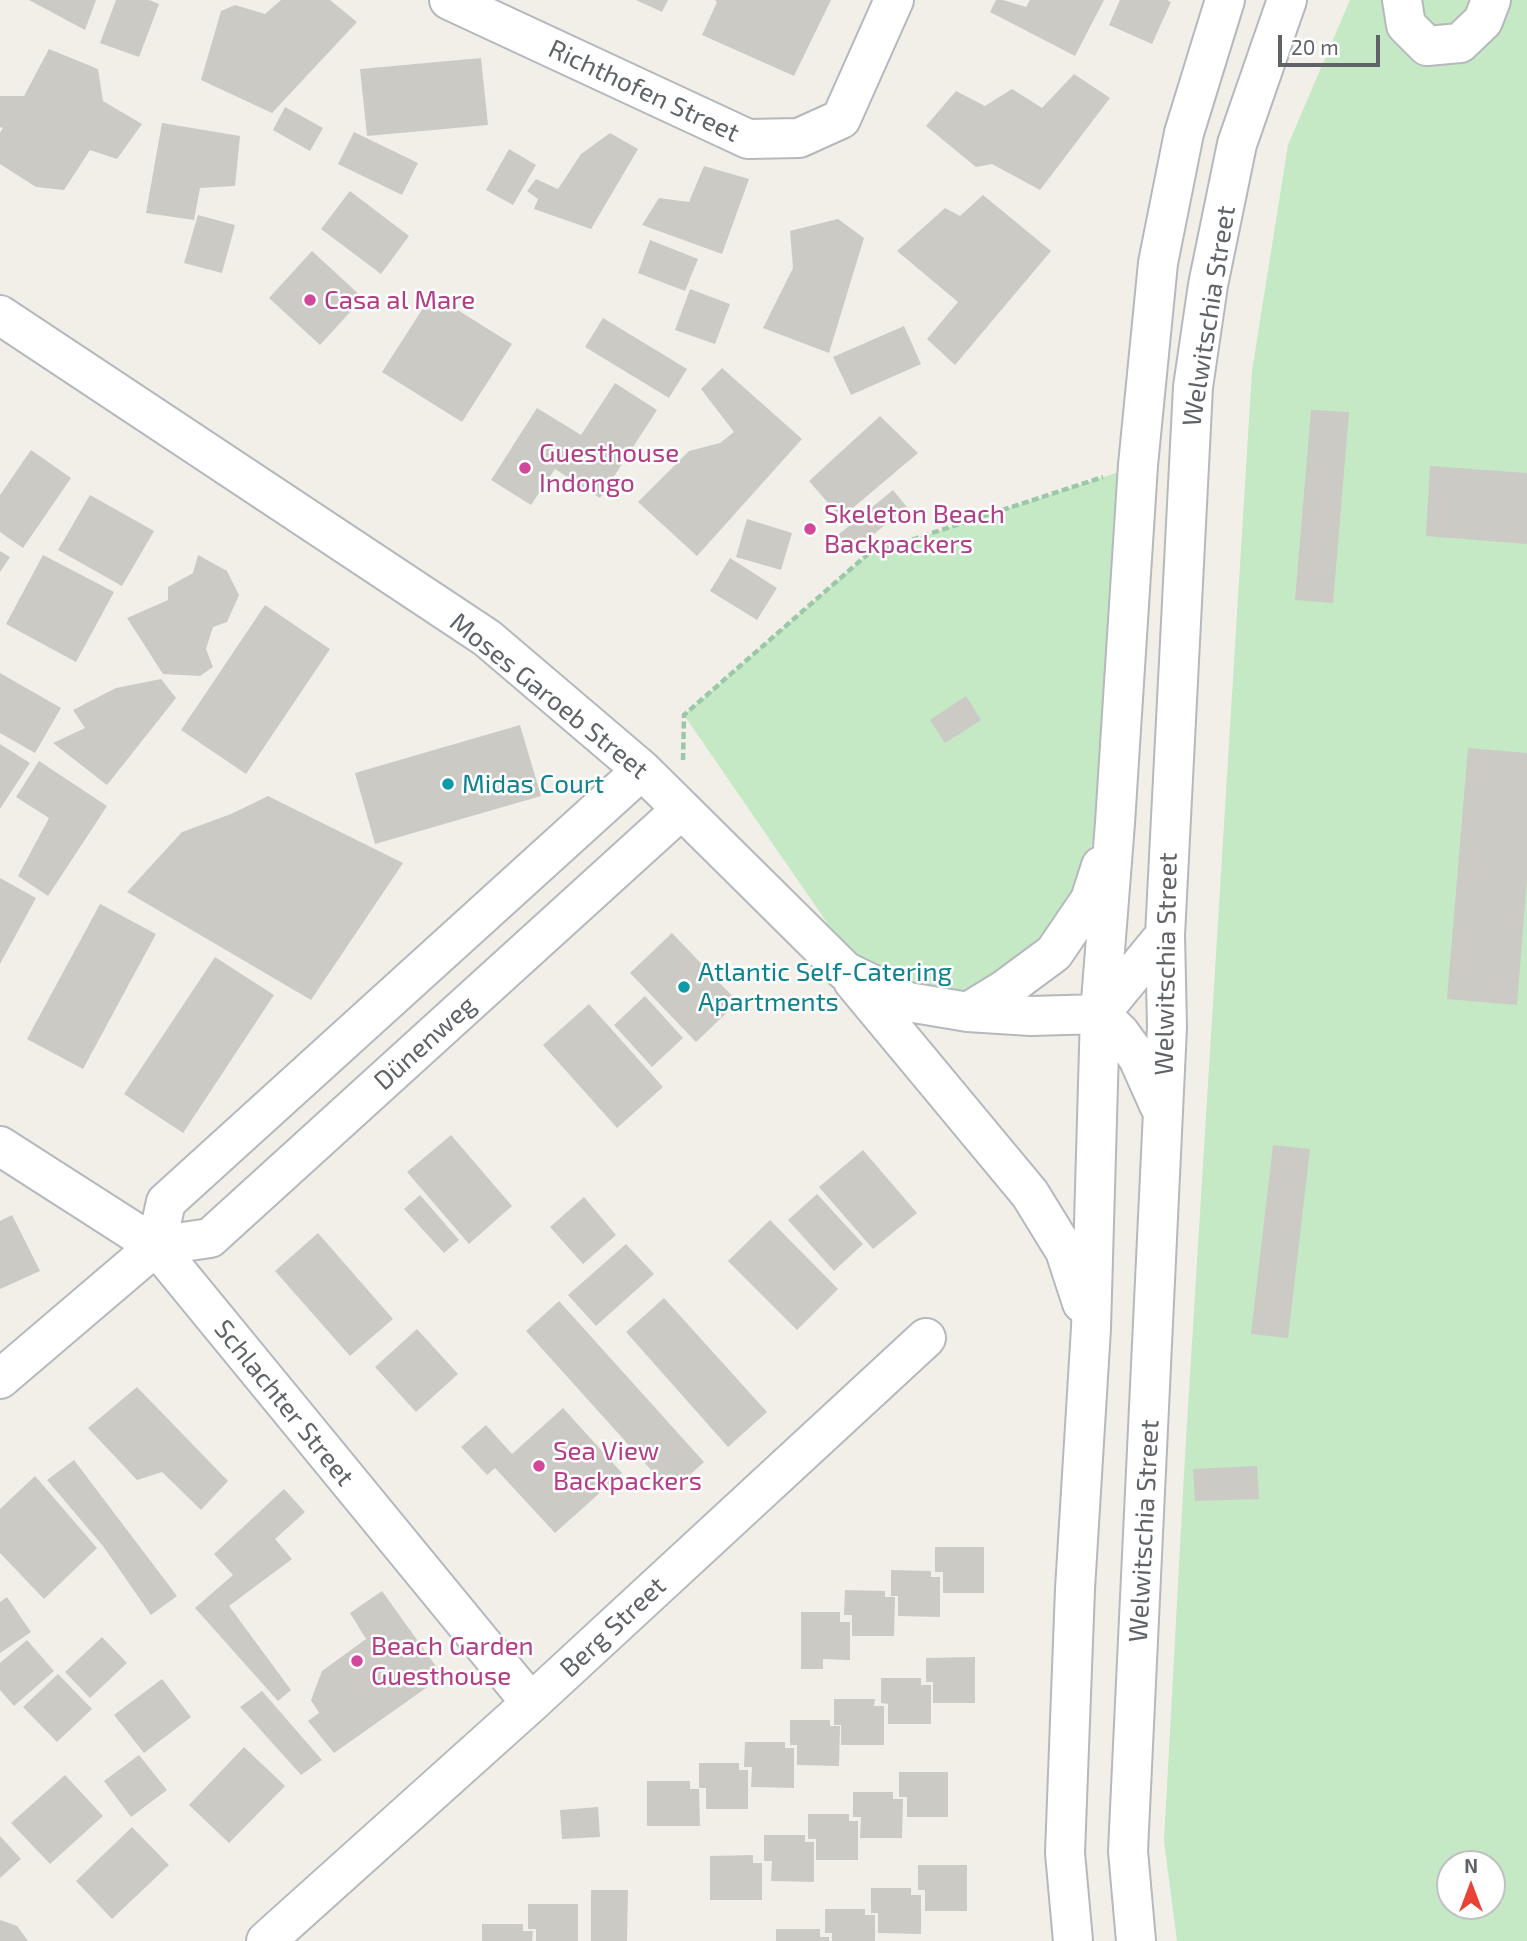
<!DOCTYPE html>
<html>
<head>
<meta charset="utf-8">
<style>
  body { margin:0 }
  #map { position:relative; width:1527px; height:1941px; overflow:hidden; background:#f1efe8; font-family:"Exo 2",sans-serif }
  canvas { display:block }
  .north { position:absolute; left:1436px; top:1850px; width:70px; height:70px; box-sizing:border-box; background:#fff; border:2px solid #bfc1c3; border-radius:50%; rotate:0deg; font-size:19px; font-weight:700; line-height:28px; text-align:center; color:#5f6368 }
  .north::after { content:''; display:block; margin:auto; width:24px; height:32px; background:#ea4335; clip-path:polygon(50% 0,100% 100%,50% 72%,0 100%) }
  .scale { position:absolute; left:1278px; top:35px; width:102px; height:32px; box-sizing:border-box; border:4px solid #5f6368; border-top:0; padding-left:9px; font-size:21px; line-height:24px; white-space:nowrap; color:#5f6368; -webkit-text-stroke:5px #fff; paint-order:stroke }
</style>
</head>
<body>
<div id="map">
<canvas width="1527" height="1941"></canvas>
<div class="north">N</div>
<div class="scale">20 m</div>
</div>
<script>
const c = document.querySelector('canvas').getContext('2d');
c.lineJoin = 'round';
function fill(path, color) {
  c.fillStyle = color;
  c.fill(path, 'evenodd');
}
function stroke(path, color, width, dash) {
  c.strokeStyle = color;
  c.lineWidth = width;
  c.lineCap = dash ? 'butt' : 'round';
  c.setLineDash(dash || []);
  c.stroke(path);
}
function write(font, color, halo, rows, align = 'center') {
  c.font = font + ' "Exo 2",sans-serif';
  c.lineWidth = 5;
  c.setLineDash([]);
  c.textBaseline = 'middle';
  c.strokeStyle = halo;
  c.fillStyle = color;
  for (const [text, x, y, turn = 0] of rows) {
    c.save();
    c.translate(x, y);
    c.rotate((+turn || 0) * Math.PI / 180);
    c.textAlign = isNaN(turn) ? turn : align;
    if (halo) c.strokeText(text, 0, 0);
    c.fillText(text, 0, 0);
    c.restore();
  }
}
fill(new Path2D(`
  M1350,0H1527V1941H1177L1164,1841L1185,1456L1252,371L1288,145ZM1450,1864H1492V1906H1450Z
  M1119,472L1101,818L1084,868L1041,949L965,994L907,985L850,956L684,715L868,554Z`), '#c5e8c5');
fill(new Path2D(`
  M29,0H96L85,30Z
  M116,0H149L159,4L139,57L100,43Z
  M281,0H330L357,22L272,113L201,80L221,11L235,5L265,14Z
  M636,0H668L662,12Z
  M715,0H831L794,76L702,35L717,2Z
  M996,0H1003L1026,7L1030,0H1104L1075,56L990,12Z
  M1120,0H1167L1171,2L1152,44L1109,25Z
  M49,49L98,69L103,101L142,124L117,159L90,150L64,190L36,187L0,164V133L3,128L0,127V96H24Z
  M481,58L488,125L367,136L360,69Z
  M1074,74L1110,98L1040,190L992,164L976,167L926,126L956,91L985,106L1012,89L1042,108Z
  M285,107L323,128L310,151L273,130Z
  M162,123L240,136L235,186L200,188L194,220L146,213Z
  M354,132L418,163L402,195L338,164Z
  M610,133L638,149L591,229L534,209L538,199L527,191L536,179L558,189L581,154Z
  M509,149L536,165L513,205L486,190Z
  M704,166L749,179L722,254L642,225L659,198L689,202Z
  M350,191L409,236L381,274L321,229Z
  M983,195L1051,251L955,365L927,339L958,302L897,251L945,208L960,216Z
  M198,215L235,225L222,273L184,263Z
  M838,219L864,238L829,353L763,328L793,268L790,231Z
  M650,240L698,259L685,291L638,273Z
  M312,251L363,298L320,345L269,298Z
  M690,289L730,304L715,344L675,330Z
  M432,294L512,344L462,422L382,372Z
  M603,318L687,369L669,398L585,347Z
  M904,326L921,364L851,395L833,357Z
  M722,368L802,439L697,556L638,502L689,451L720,443L734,432L701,389Z
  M615,383L657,410L600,498L555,469L531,505L491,480L537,408L581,435Z
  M1311,410L1349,412L1333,603L1295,600Z
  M880,416L918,453L841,518L809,481Z
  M31,450L71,478L23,548L0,532V495Z
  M1430,466L1527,473V544L1426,536Z
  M893,490L907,507L852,552L838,535Z
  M90,495L154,531L122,586L58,550Z
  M747,519L792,533L781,570L736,557Z
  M0,551L10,557L0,572Z
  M43,555L114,592L76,662L6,624Z
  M198,555L227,571L239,595L227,622L213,627L206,649L213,667L200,676L163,674L127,618L168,600V587L193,573Z
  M730,558L777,588L757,620L710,591Z
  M265,605L330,649L246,774L181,730Z
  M0,673L61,708L35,753L0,733Z
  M161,679L176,698L107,785L53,743L85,728L73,710L116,688Z
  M966,696L981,720L945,743L930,720Z
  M520,725L541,796L375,844L355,773Z
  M0,744L30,763L0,809Z
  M1468,748L1527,753V879L1517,1005L1447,999Z
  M39,761L107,806L48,896L18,876L49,818L16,797Z
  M268,796L403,863L311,1000L127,892L182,832L231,814Z
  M0,878L36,898L0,964Z
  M100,904L156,934L83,1069L27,1039Z
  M672,933L738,1002L696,1042L630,973Z
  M215,957L274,995L183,1133L124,1094Z
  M645,996L683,1038L652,1067L614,1025Z
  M589,1004L663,1087L617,1128L543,1045Z
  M451,1135L512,1206L469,1244L407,1172Z
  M1273,1145L1310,1149L1288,1338L1251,1334Z
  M863,1150L917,1213L873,1249L819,1187Z
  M817,1194L863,1244L834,1271L788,1220Z
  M420,1195L459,1240L444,1253L404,1209Z
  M584,1197L616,1235L583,1264L550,1227Z
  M12,1215L40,1271L0,1289V1221Z
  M770,1220L838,1289L797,1330L728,1261Z
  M318,1233L393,1319L350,1356L275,1271Z
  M626,1244L654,1274L596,1326L568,1295Z
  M664,1298L767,1412L728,1447L626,1332Z
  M559,1301L704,1462L671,1492L526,1331Z
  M417,1329L458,1374L416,1412L375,1367Z
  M137,1387L228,1481L201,1510L162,1472L137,1480L88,1428Z
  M563,1408L622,1473L555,1533L495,1468L487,1475L461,1447L486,1425L512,1454Z
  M74,1460L177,1596L151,1615L103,1546L47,1480Z
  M1257,1466L1259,1499L1195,1501L1193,1469Z
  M35,1476L97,1548L44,1599L0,1553V1509Z
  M284,1489L305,1512L275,1539L292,1559L229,1606L291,1690L278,1701L195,1608L233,1575L214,1554Z
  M935,1547H984V1593H943V1572H935Z
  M891,1570L931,1571V1577H940V1617L898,1616V1596H891Z
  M845,1590L885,1591V1597H895L894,1636H852V1615H844Z
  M382,1591L443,1676L334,1753L308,1721L319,1713L311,1700L322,1671L366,1639L350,1613Z
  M7,1597L31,1632L0,1653V1602Z
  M801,1612H840V1622H850V1660L823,1659V1669H801Z
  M102,1637L127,1663L90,1698L65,1672Z
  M27,1640L54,1671L14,1706L0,1690V1663Z
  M975,1657V1703H933V1682H926V1658Z
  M58,1674L92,1709L57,1742L23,1707Z
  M881,1678H921V1685H931V1724H888V1704L881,1703Z
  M162,1679L191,1717L144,1753L114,1715Z
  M262,1691L322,1760L301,1775L240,1707Z
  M834,1699H875L874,1706H884V1745H841V1725H834Z
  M790,1720H830V1726H840L839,1766L797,1765V1745H790Z
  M745,1742H785V1748H794V1788L751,1787L752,1767H744Z
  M244,1747L285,1786L229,1843L189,1805Z
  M139,1755L167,1790L131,1817L104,1781Z
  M699,1763H739V1770H748V1809H706V1788H699Z
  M899,1772H948V1817H907V1797H899Z
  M65,1775L103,1816L50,1864L11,1823Z
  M647,1781H690V1789H699L700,1826H647Z
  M853,1792H893V1799H903L902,1838H860L861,1817H853Z
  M598,1807L600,1837L562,1839L560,1810Z
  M808,1814H849V1821H858V1860H816V1839H808Z
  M132,1827L169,1865L112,1919L76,1881Z
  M764,1835H805V1842H814V1882L771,1881L772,1861H764Z
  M0,1836L21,1859L0,1878Z
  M753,1855V1863H762V1900H710V1856Z
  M918,1865H967V1911H925V1890H918Z
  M871,1888H911V1895H921V1934L878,1933V1913H871Z
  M591,1890H628L627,1941H591Z
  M528,1904H578V1941H536V1929H528Z
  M825,1909H865V1915H875V1941H832V1933H825Z
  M0,1920L17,1926L28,1941H0Z
  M482,1924H523V1931H533L532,1941H482Z
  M776,1929H820V1937H829V1941H776Z`), '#cccac5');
const minor = new Path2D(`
  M449,0L748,139L799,138L841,119L894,0
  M1402,0L1406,25L1427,46L1460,43L1483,21L1491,0
  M0,315L487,638L642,770L845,971L908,1002L968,1012L1031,1016L1100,1014
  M853,981L1030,1194L1065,1251L1082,1303
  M968,1012L1004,990L1054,953L1090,900L1101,866
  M1100,1014L1120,1033L1138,1058L1159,1105
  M1100,1014L1165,935
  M0,1146L156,1246L531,1703
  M156,1246L166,1202L642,770
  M0,1379L156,1246L210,1238L681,810
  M266,1941L531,1703L926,1338
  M1073,1941L1065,1853L1075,1589L1091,1328L1100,1014L1115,823L1138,465L1158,263L1184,133L1225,0
  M1136,1941L1128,1851L1167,1027L1165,935L1193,387L1208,285L1237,144L1287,0`);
stroke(minor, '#b5b8bc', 42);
stroke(new Path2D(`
  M683,760L684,715L868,554L1103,477`), '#9cc7a9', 4.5, [7, 3.5]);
stroke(minor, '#fff', 38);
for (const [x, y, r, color] of [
  [310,300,7,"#d1479c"],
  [525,468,7,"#d1479c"],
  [810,529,7,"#d1479c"],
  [448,784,7,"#0f9aa8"],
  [684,987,7,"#0f9aa8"],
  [539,1466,7,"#d1479c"],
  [357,1661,7,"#d1479c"]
]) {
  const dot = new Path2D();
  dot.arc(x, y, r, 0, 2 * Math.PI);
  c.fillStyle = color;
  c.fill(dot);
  stroke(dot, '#fff', 2.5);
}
write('26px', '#5f6368', '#fff', [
  ["Richthofen Street",644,91,25],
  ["Welwitschia Street",1209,316,-81],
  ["Moses Garoeb Street",549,696,39],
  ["Welwitschia Street",1166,964,-89],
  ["Dünenweg",425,1043,-42],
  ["Schlachter Street",284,1403,51],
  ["Welwitschia Street",1144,1531,-87],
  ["Berg Street",613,1627,-43]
]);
write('26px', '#b23c85', '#fff', [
  ["Casa al Mare",324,300],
  ["Guesthouse",539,453],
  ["Indongo",539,483],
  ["Skeleton Beach",824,514],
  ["Backpackers",824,544],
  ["Sea View",553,1451],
  ["Backpackers",553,1481],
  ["Beach Garden",371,1646],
  ["Guesthouse",371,1676]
], 'left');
write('26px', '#0d838f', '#fff', [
  ["Midas Court",462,784],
  ["Atlantic Self-Catering",698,972],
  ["Apartments",698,1002]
], 'left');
</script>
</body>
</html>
